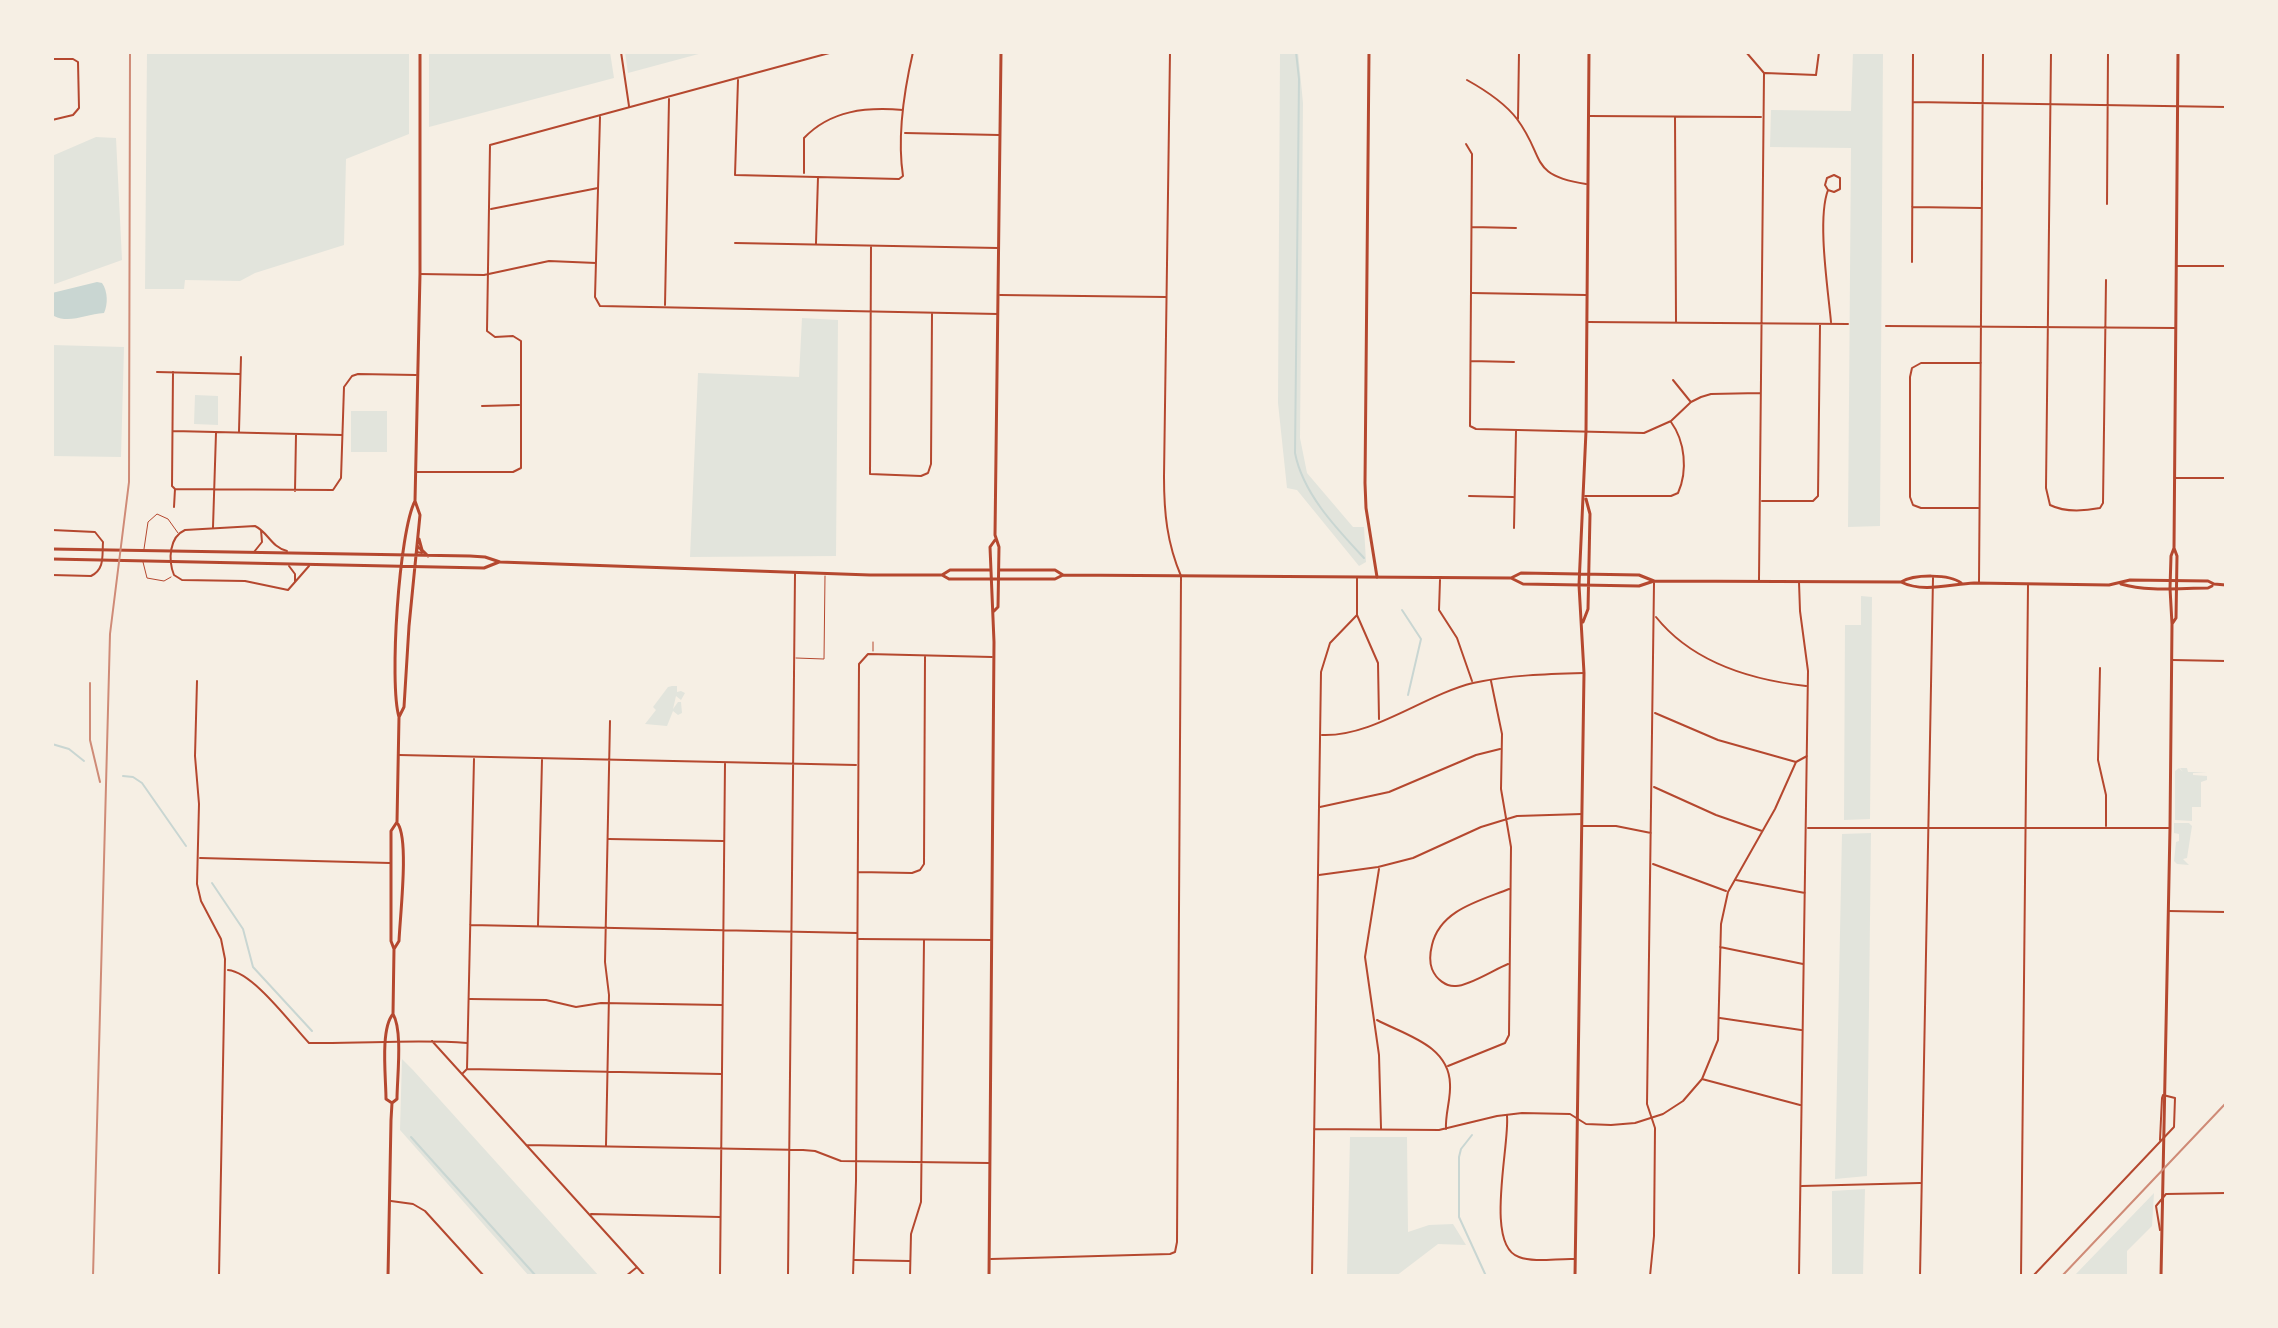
<!DOCTYPE html>
<html>
<head>
<meta charset="utf-8">
<style>
  body { margin:0 }
  #map { position:relative; width:2278px; height:1328px; overflow:hidden; background:#f6efe4; font-family:Overpass,sans-serif }
  canvas { display:block }
  .frame { position:absolute; inset:0; border:54px solid #f6efe4; pointer-events:none }
</style>
</head>
<body>
<div id="map">
<canvas width="2278" height="1328"></canvas>
<div class="frame"></div>
</div>
<script>
const c = document.querySelector('canvas').getContext('2d');
c.lineJoin = 'round';
function fill(path, color) {
  c.fillStyle = color;
  c.fill(path, 'evenodd');
}
function stroke(path, color, width, dash) {
  c.strokeStyle = color;
  c.lineWidth = width;
  c.lineCap = dash ? 'butt' : 'round';
  c.setLineDash(dash || []);
  c.stroke(path);
}
fill(new Path2D(`
  M147,52H409V134L346,159L344,245L255,273L240,281L185,280L184,289H145Z
  M429,52H610L614,78L429,127Z
  M625,52H706L628,73Z
  M1280,52H1298L1303,103L1300,438L1307,473L1353,527H1364L1366,562L1359,566L1297,490L1287,488L1278,403Z
  M1853,52H1883L1880,526L1848,527L1851,148L1770,147L1771,110L1851,111Z
  M96,137L116,138L122,260L52,285V156Z
  M802,318L838,320L836,556L690,557L698,373L799,377Z
  M52,345L124,347L121,457L52,456Z
  M195,395L218,396V425L194,424Z
  M351,411H387V452H351Z
  M1861,596L1872,597L1870,819L1844,820L1845,625H1861Z
  M672,686H677V692L681,691L685,693L681,700L676,696L673,709L678,702H681L682,713L678,715L673,711L667,726L645,724L656,710L653,707L668,687Z
  M2179,768L2183,772L2180,768H2187L2188,772H2207L2193,773V775L2207,776V780L2201,782V807H2192V821L2175,820V771Z
  M2174,823H2189L2192,826L2187,858L2183,859L2189,865L2177,864L2174,861L2176,842L2179,841V834L2174,833Z
  M1871,833L1867,1176L1835,1179L1842,834Z
  M402,1059L413,1070L599,1276H529L400,1130Z
  M1350,1137H1407L1408,1232L1429,1225L1453,1224L1466,1245L1438,1244L1396,1276H1347Z
  M1865,1189L1863,1276H1832V1191Z
  M2154,1193L2152,1226L2127,1251V1276H2074Z`), '#e2e4dc');
fill(new Path2D(`
  M97,282L102,283C108,291 108,305 104,313C86,314 70,324 54,316L52,293Z`), '#c9d6d2');
stroke(new Path2D(`
  M1296,52L1299,79L1295,453C1303,494 1337,529 1364,558
  M1402,610L1421,639L1408,695
  M52,744L69,749L84,761
  M123,776L133,777L142,783L186,846
  M212,883L243,929L253,967L312,1031
  M1472,1135L1461,1149L1459,1157V1217L1486,1276
  M411,1137L536,1276`), '#c9d6d2', 2);
stroke(new Path2D(`
  M144,549L148,522L157,514L168,519L178,533
  M143,562L147,578L164,581L171,577
  M873,651V642
  M796,658L824,659L825,576`), '#b5482f', 1);
stroke(new Path2D(`
  M418,546L422,552V553L417,552Z`), '#b5482f', 2);
stroke(new Path2D(`
  M621,52L629,106
  M1746,52L1764,73L1759,580
  M2051,52L2046,488L2050,505C2064,512 2084,511 2100,508L2103,503L2106,280
  M52,59H73L78,62L79,108L73,115L52,120
  M1765,73L1816,75L1819,52
  M738,80L735,175L899,179L903,176C897,137 904,91 913,52
  M1467,80C1485,90 1504,102 1517,119C1546,158 1528,175 1586,184
  M1913,102L2226,107
  M1589,116L1761,117
  M600,117L595,297L600,306L998,314
  M1675,117L1676,321
  M1518,119L1519,52
  M905,133L999,135
  M1466,144L1472,154L1470,426L1476,429L1644,433L1671,421L1691,402L1701,397L1711,394L1760,393
  M804,173V138C831,110 866,107 903,110
  M1828,190L1834,192L1840,189V178L1834,175L1827,178L1825,185L1828,190C1817,219 1828,289 1831,322
  M2107,204L2108,52
  M1912,207L1981,208
  M491,209L598,188
  M1472,227L1516,228
  M735,243L998,248
  M816,243L818,177
  M871,246L870,474L921,476L928,473L931,464L932,314
  M1912,262L1913,52
  M2177,266H2226
  M420,274L484,275L549,261L596,263
  M1472,293L1586,295
  M1000,295L1166,297
  M665,305L669,99
  M1588,322L1848,324
  M1886,326L2176,328
  M1471,361L1514,362
  M157,372L240,374
  M173,372L172,486L175,489L174,507
  M1673,380L1690,401
  M482,406L519,405
  M173,431L342,435
  M239,431L241,357
  M416,472H513L521,468V341L513,336L495,337L487,331L490,145L833,52
  M2175,478H2226
  M175,489L333,490L341,478L344,387L352,376L358,374L416,375
  M295,491L296,435
  M1469,496L1513,497
  M1585,496H1671L1678,493C1688,471 1685,441 1671,422
  M1762,501H1813L1818,496L1820,325
  M1978,508H1921L1913,505L1910,497V377L1912,368L1921,363H1981
  M213,527L216,433
  M1514,528L1516,431
  M52,530L95,532L103,542C102,556 105,569 91,576L52,575
  M287,551C271,547 268,532 255,526L185,530C169,537 168,560 174,575L182,580L245,581L288,590L309,566
  M254,552L262,542L261,530
  M289,566L295,574V582
  M1357,578V615L1378,663L1379,719
  M1440,580L1439,610L1457,638L1472,681
  M1799,582L1800,611L1808,671L1799,1276
  M1979,583L1983,52
  M1656,617C1692,662 1752,680 1806,686
  M2172,660L2226,661
  M2100,668L2098,760L2106,795V826
  M197,681L195,756L199,804L197,884L201,901L221,939L225,959L219,1276
  M1655,713L1718,740L1796,762
  M1322,735C1373,737 1424,695 1473,683C1510,675 1546,674 1584,673
  M399,755L856,765
  M1654,787L1716,815L1762,831
  M1320,807L1389,792L1476,755L1500,749
  M1582,826H1616L1651,833
  M1808,828H2169
  M609,839L723,841
  M200,858L390,863
  M1653,864L1726,891
  M1379,869L1365,957L1379,1055L1381,1128
  M858,872L912,873L920,870L924,864L925,656
  M1319,875L1378,867L1413,858L1481,827L1517,816L1582,814
  M1736,880L1805,893
  M2168,911L2226,912
  M470,925L857,933
  M538,925L542,760
  M859,939L992,940
  M1720,947L1803,964
  M1508,964C1495,969 1469,986 1456,986C1446,987 1436,979 1432,969C1429,961 1430,953 1432,945C1440,910 1479,901 1509,889
  M228,970C253,972 291,1024 309,1043C362,1044 414,1039 467,1043
  M470,999L546,1000L576,1007L601,1003L722,1005
  M1720,1018L1801,1030
  M1377,1020C1405,1035 1449,1045 1450,1084C1451,1099 1445,1114 1446,1129
  M432,1041L645,1276
  M1448,1066L1505,1043L1509,1035L1511,847L1501,789L1502,734L1491,681
  M467,1069L474,759
  M463,1073L467,1069L722,1074
  M1702,1079L1800,1105
  M1507,1116C1510,1144 1484,1246 1519,1257C1535,1263 1558,1258 1575,1259
  M1314,1129L1439,1130L1497,1116L1522,1113L1570,1114L1586,1124L1611,1125L1635,1123L1663,1114L1683,1101L1702,1079L1718,1040L1721,924L1728,892L1775,809L1796,762L1807,756
  M526,1145L803,1150L815,1151L841,1161L989,1163
  M606,1145L609,995L605,962L610,721
  M1802,1186L1920,1183
  M391,1201L413,1204L425,1211L484,1276
  M591,1214L720,1217
  M2160,1230L2156,1206L2166,1194L2226,1193
  M991,1259L1170,1254L1175,1252L1177,1242L1181,576C1167,543 1164,513 1164,477L1170,52
  M855,1260L909,1261
  M626,1276L636,1268
  M720,1276L725,763
  M788,1276L795,574
  M853,1276L856,1181L859,664L868,654L992,657
  M910,1276L911,1234L921,1202L924,940
  M1312,1276L1321,672L1330,643L1357,615
  M1650,1276L1654,1236L1655,1128L1647,1104L1654,583
  M1920,1276L1933,578
  M2021,1276L2028,585
  M2033,1276L2174,1127L2175,1098L2163,1095L2162,1098L2160,1140`), '#b5482f', 2);
stroke(new Path2D(`
  M1369,52L1365,483L1366,508L1377,577
  M2172,624L2176,618L2177,556L2174,548L2178,52
  M2161,1276L2170,828L2172,624L2170,588L2171,556L2174,548`), '#b5482f', 3);
stroke(new Path2D(`
  M419,539L422,550L428,556
  M52,549L470,556L485,557L500,562L870,575H942L949,579H1055L1063,575L1511,578L1521,573L1639,575L1654,581
  M52,559L484,568L499,562
  M1000,570H1055L1063,575
  M942,575L950,570H989
  M1511,578L1523,584L1639,586L1654,581L1901,582C1923,593 1951,584 1974,583L2109,585L2130,580L2208,581L2214,584L2226,585
  M1901,582C1914,574 1950,574 1961,583
  M2121,584C2148,592 2180,588 2208,588L2212,586
  M994,611L998,607L999,547L995,535L1001,52
  M1583,622L1588,609L1590,514L1586,499
  M399,717L404,707L409,626L420,515L415,501L420,274V52
  M394,949L399,941C400,916 409,841 398,824
  M392,1103L386,1099C386,1078 380,1029 393,1014
  M388,1276L391,1120L392,1103L397,1099C397,1078 403,1031 393,1014L394,949L391,941V831L397,822L399,717C389,684 399,531 415,501
  M989,1276L994,642L990,547L995,540
  M1575,1276L1584,673L1579,585L1586,431L1589,52`), '#b5482f', 3);
stroke(new Path2D(`
  M90,683V740L100,782
  M93,1276L110,634L129,482L130,52
  M2062,1276L2226,1103`), '#cf8b77', 2);
</script>
</body>
</html>
